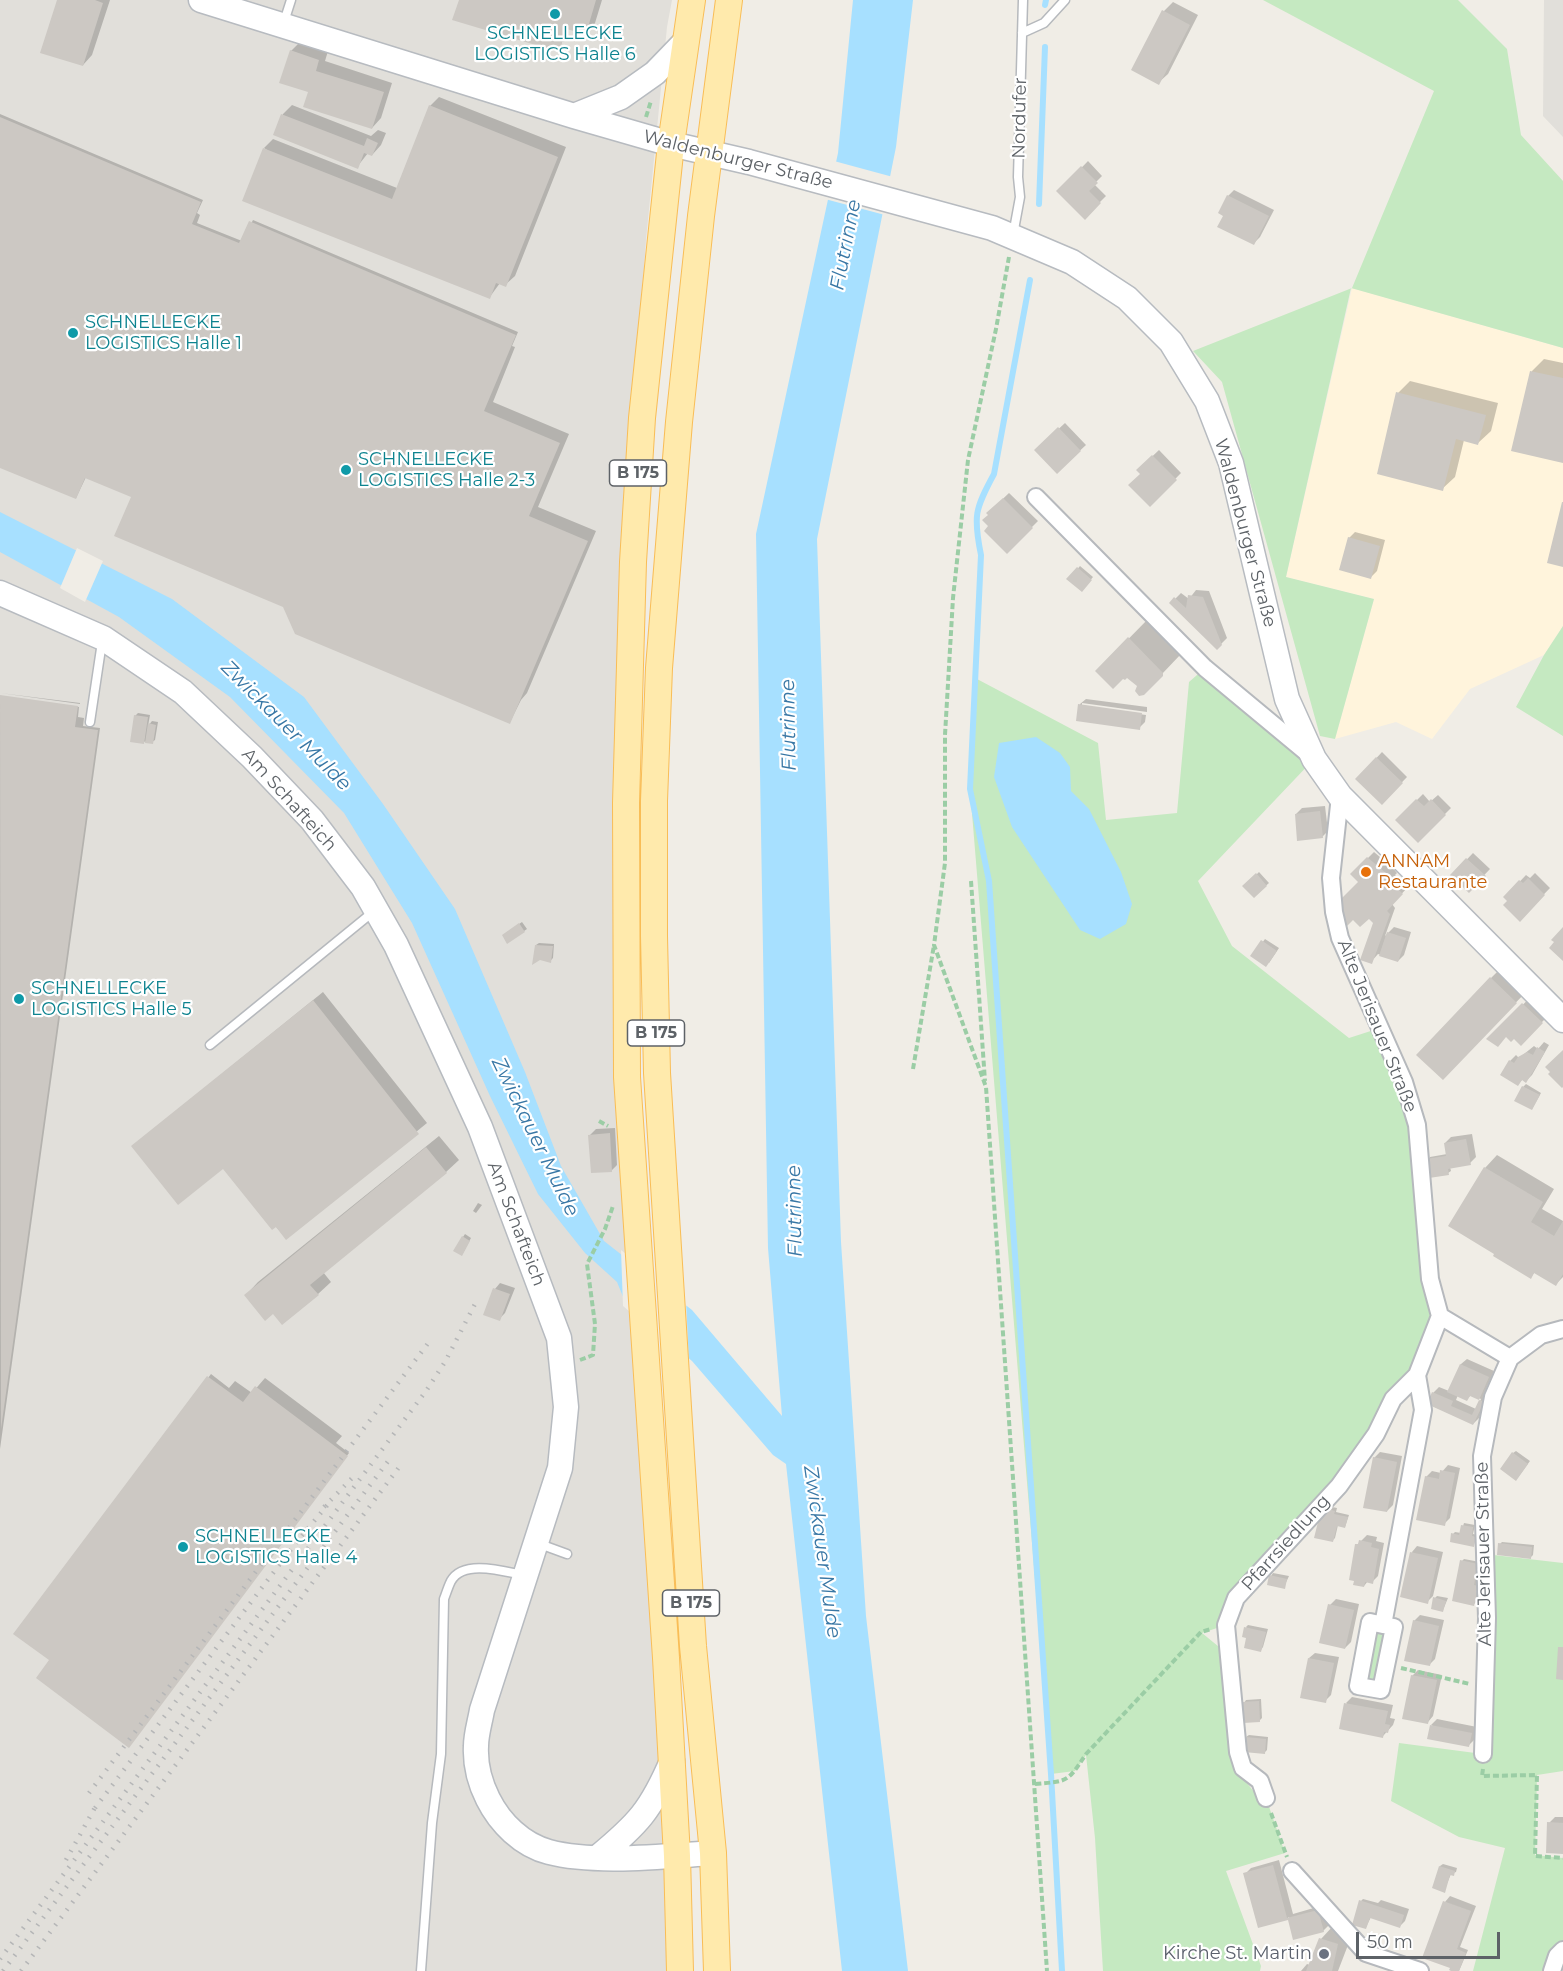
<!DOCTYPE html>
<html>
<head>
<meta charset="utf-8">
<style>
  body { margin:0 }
  #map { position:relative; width:1563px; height:1971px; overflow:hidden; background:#f0ede6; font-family:Montserrat,sans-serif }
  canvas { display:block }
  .scale { position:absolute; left:1356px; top:1932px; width:144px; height:27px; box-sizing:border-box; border:3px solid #5d6267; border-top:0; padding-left:8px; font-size:18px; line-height:21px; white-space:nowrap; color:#5d6267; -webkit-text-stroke:4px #fff; paint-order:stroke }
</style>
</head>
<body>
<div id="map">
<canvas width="1563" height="1971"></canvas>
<div class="scale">50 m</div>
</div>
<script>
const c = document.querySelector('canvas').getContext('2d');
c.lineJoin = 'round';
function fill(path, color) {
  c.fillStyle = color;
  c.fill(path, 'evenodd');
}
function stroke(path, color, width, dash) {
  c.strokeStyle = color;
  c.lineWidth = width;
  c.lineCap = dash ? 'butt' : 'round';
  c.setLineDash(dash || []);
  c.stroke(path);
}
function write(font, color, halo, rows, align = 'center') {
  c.font = font + ' Montserrat,sans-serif';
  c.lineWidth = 4.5;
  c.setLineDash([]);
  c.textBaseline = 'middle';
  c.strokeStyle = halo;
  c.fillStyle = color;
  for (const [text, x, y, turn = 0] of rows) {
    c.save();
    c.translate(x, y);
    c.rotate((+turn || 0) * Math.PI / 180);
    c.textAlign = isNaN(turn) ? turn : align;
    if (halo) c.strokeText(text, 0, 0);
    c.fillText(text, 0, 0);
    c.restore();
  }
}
fill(new Path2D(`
  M1352,288L1563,348V626L1544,655L1470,689L1432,739L1396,722L1335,739L1374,599L1286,577Z`), '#fff4dc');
fill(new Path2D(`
  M0,0H672L667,27L646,240L618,660L655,1669L669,1971H0Z
  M1544,0H1563V137L1543,116Z`), '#e1dfda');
fill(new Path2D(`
  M1263,0H1458L1507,49L1521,135L1563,181V348L1351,288L1286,577L1374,599L1335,739L1320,736L1222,382L1193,351L1352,288L1434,91Z
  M1563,626V736L1516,707L1544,655Z
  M1205,668L1314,759L1198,881L1232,946L1349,1038L1380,1028L1404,1082L1440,1316L1376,1434L1236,1598L1226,1625L1202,1633L1224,1651L1243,1778L1258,1797L1266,1798L1285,1853L1226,1871L1261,1966L1260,1971H1103L1095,1838L1086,1755L1075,1771L1051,1774L970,789L977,679L1098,743L1106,820L1177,813L1189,682Z
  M1485,1554L1563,1563V1771L1537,1775L1535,1855L1563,1858V1950L1552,1971H1473L1505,1848L1459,1837L1391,1801L1399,1743L1483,1754Z
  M1370,1622L1394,1627L1381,1690L1358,1686Z`), '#c5e9c1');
fill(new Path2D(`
  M853,0H913L896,147L817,539L841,1242L866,1616L908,1971H842L786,1464L773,1455L692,1361L626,1304L617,1282L585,1253L538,1194L490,1096L412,923L344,813L230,697L119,617L0,552V512L172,599L304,697L383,804L455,909L525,1072L561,1166L604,1241L692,1310L782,1416L768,1248L756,534L838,153Z
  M1036,737L1060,753L1070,767L1071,791L1089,809L1121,872L1132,904L1126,924L1100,939L1080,930L1012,827L994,777L999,743Z`), '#a7e0ff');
fill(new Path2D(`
  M834,161L893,177L885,215L825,199Z
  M77,548L103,561L85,602L60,588Z
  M621,1250L686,1301L689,1363L623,1306Z`), '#f0ede6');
fill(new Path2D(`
  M59,0H110L92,55L83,65Z
  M460,0H602L595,23L586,33L568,27L559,50Z
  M1173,2L1198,15L1168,74L1158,83L1164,11Z
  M300,42L328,51L325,61L392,83L381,118L372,128L310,91L291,51Z
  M439,97L566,147L515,276L505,285L500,283L489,298L264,148L273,139L397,188L430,106Z
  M292,105L371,136L378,130L386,133L381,145L372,155L368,153L357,167L275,134L283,114Z
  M0,114L203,200L197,213L200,215L197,223L242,241L253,220L518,332L512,346L515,347L493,402L569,434L538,507L596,531L527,693L521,700L510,722L284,606L133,496L86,477L76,498L0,466Z
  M1088,161L1102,176L1094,184L1106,196L1085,217L1059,191Z
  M1234,190L1274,210L1260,237L1254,243L1228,196Z
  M1544,359L1563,363V462L1513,450L1532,371Z
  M1410,381L1498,403L1491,431L1478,443L1464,440L1455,477L1442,489L1398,393Z
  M1065,423L1086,445L1057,472L1036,450Z
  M1159,450L1181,473L1150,505L1142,474L1138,470Z
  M1009,493L1038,521L1007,552L991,526L988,513Z
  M1355,532L1385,540L1377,571L1371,577L1349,538Z
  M1080,566L1093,577L1082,590L1069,579Z
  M1196,590L1209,591L1227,638L1217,648L1171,603L1181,593L1189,599Z
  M1148,619L1181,654L1143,694L1139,686L1128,676L1097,671Z
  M0,693L80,703V704Z
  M0,696L79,707L78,717L84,718L83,726L100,728L0,1449Z
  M1086,699L1147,707V712L1082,703V706L1146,715L1145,722L1139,728L1077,719L1080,704Z
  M138,713L150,715L148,726L152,721L158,722L155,740L152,742L132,741L135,716Z
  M1382,752L1407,777L1382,803L1357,779Z
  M1423,794L1430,802L1438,795L1451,808L1418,841L1397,820Z
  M1325,806L1328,831L1322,837L1296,814L1302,808Z
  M1374,852L1393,868L1397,873L1395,875L1408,887L1392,904L1395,908L1385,936L1394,927L1411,932L1404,955L1398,961L1378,954L1371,962L1375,923L1360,882L1352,874Z
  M1473,853L1490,869L1469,891L1452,875Z
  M1259,872L1269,883L1254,896L1245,886Z
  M1535,873L1550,888L1520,919L1505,897L1526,875L1530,878Z
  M522,922L527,929L524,931L506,933Z
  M1265,939L1279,948L1269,963L1252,956Z
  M539,943L554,944L553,958L550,961L536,945Z
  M1503,966L1528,990L1498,1021L1491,978Z
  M1542,986L1560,1004L1521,1043L1502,1025Z
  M323,992L427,1123L286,1238L223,1167L133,1146Z
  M1544,1042L1549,1045L1532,1075L1526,1081L1523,1079L1518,1084L1510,1061L1516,1055L1519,1058L1534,1046L1538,1049Z
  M1526,1084L1541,1093L1532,1109L1523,1087Z
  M615,1128L617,1165L611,1171L590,1135L596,1129Z
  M1472,1134L1476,1157L1470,1163L1450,1167L1451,1171L1448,1173L1428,1160L1430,1157L1447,1154L1445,1143L1451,1137Z
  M439,1136L459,1160L446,1172L323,1272L331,1282L318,1294L273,1311L246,1295L258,1282Z
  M1497,1155L1554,1189L1542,1209L1563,1221V1277L1556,1284L1535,1272L1531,1277L1485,1168Z
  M478,1203L482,1205L476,1213L473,1211Z
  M465,1234L471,1238L464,1251L463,1237Z
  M500,1283L515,1288L505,1313L499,1319L495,1289Z
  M1467,1359L1494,1371L1484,1394L1489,1396L1479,1418L1473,1424L1428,1404L1433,1393L1439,1387L1449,1391L1461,1364ZM1458,1395L1467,1399L1471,1395L1481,1399L1476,1409L1456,1400Z
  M211,1374L229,1388L235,1381L252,1393L265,1378L342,1436L336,1443L349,1453L131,1743L51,1660L15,1633Z
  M1516,1451L1530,1461L1519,1476L1513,1453Z
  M1380,1452L1402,1456L1393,1505L1387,1511L1374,1458Z
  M1448,1465L1460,1468L1450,1518L1444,1524L1426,1477L1432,1471L1441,1473Z
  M1332,1507L1337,1508L1336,1512L1349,1515L1345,1527L1338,1525L1335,1538L1333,1540L1330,1510Z
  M1464,1523L1475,1525L1473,1534L1478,1535L1473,1546L1453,1534L1455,1532L1461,1533Z
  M1367,1535L1377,1537L1376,1541L1384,1543L1378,1576L1372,1582L1368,1581L1364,1586L1357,1545Z
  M1502,1542L1534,1545L1533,1555L1531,1557L1500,1544Z
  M1417,1546L1443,1552L1433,1596L1427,1602L1412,1552Z
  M1464,1559L1480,1562L1476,1579L1483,1581L1480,1598L1474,1604L1462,1561Z
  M1273,1573L1289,1576L1284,1587L1271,1576Z
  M1437,1596L1448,1598L1443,1610L1435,1598Z
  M1336,1599L1359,1604L1351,1642L1345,1648L1330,1605Z
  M1420,1615L1444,1620L1435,1659L1429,1665L1414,1621Z
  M1248,1625L1268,1629L1263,1647L1261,1650L1246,1627Z
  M1315,1653L1339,1657L1331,1695L1325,1701L1309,1658Z
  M1418,1670L1442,1675L1433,1716L1428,1722L1412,1676Z
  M1352,1697L1393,1705L1390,1718L1395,1719L1393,1725L1383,1736L1346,1703Z
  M1261,1699L1262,1718L1259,1721L1244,1703L1246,1700Z
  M1437,1719L1477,1727L1475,1739L1469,1745L1431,1725Z
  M1249,1735L1268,1737L1267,1750L1264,1753L1246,1737Z
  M1555,1817H1563V1852L1549,1823Z
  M1279,1860L1293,1914L1324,1905L1329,1925L1323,1931L1294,1938L1289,1917L1287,1919L1245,1874L1251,1868Z
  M1443,1864L1457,1868L1456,1872L1451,1874L1444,1891L1440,1866Z
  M1450,1896L1476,1906L1460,1947L1468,1950L1459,1971H1456L1445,1902Z
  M1363,1899L1378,1903L1381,1900L1409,1909L1405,1921L1400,1926L1371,1917L1366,1927L1361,1901Z
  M1333,1926L1350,1932L1345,1945H1348L1338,1971H1301L1307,1964L1310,1965L1321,1939Z`), '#0003');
stroke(new Path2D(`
  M1045,5L1046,0
  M1039,204L1045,47
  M1030,280L994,474C975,509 973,516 981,555L970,789L989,881L1051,1774L1062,1971`), '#a7e0ff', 6);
fill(new Path2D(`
  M57,0H95L103,3L83,66L40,53Z
  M459,0H596L586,34L566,29L559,52L452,20Z
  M1162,10L1190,25L1159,85L1131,70Z
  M290,50L319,60L316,71L384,92L372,129L303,107L308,92L279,83Z
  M429,105L558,157L506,287L496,283L490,299L242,201L263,148L392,199Z
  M281,114L364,146L367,138L378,143L372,156L364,153L358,169L273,135Z
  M0,117L201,202L192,224L239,243L249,221L516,335L484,411L560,443L529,516L588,541L510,724L295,634L283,607L114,536L131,497L85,478L76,499L0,468Z
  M1081,166L1098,183L1089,191L1101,203L1085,220L1056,191Z
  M1227,195L1269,216L1254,245L1217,227L1223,216L1218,213Z
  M1530,371L1563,378V463L1511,451Z
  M1396,392L1486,415L1478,445L1456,439L1443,491L1377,474Z
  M1058,427L1081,451L1057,474L1034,450Z
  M1152,455L1177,480L1150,507L1128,485L1140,474L1136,470Z
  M1003,498L1033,528L1007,554L984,531L988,526L982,520L988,515L986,513Z
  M1562,502H1563V567L1547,563Z
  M1348,537L1380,546L1371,579L1339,570Z
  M1077,567L1092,580L1082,592L1066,579Z
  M1188,595L1203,597L1222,645L1217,650L1169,603L1174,597L1186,608Z
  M1128,637L1163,673V676L1144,695L1139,696L1135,691L1137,686L1127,678L1125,680L1123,679L1113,689L1095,671Z
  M0,695L78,706L75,727L98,730L1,1429Z
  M1078,704L1142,713L1140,730L1076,721Z
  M134,715L148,717L144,744L130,742Z
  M148,723L156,725L153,744L145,743Z
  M1376,757L1403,783L1382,805L1355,779Z
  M1416,799L1424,806L1431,799L1446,815L1418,843L1395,820Z
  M1320,811L1323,838L1297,841L1295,814Z
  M1367,857L1387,874L1392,880L1391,882L1403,894L1387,911L1390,914L1372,964L1360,960L1373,923L1369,919L1360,927L1353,920L1342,931L1336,911L1343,904L1340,900L1358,882L1350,874Z
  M1466,858L1486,876L1469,893L1450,875Z
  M1256,873L1267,886L1254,898L1242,886Z
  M1528,878L1545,895L1520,922L1503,905L1507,901L1503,897L1519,880L1523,883Z
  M519,923L525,932L507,944L502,935Z
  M1563,927V961L1549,948L1554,942L1551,940Z
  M1387,932L1406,938L1398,962L1379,956Z
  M1261,940L1277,951L1266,967L1250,956Z
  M535,945L553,946L551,963L540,960L532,965Z
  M1490,977L1517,1003L1443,1080L1416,1055Z
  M313,1000L419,1134L286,1240L276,1227L272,1230L223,1169L178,1205L131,1146Z
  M1522,1003L1543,1023L1521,1046L1514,1039L1511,1042L1506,1037L1498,1047L1486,1039Z
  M1537,1047L1545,1052L1526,1083L1522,1080L1518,1086L1500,1075L1509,1060L1514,1063L1518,1057L1527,1052L1533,1055Z
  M1563,1050V1087L1562,1088L1548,1074L1550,1072L1545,1067Z
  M1522,1086L1540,1095L1532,1110L1514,1101Z
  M610,1133L612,1172L591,1173L588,1135Z
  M1466,1139L1471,1165L1448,1169L1449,1175L1429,1178L1426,1159L1446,1156L1444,1143Z
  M426,1147L447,1173L310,1285L319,1295L282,1325L273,1314L265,1321L244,1295Z
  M1484,1167L1543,1202L1531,1222L1554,1236L1563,1221V1274L1556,1286L1534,1273L1531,1279L1493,1256L1494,1254L1448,1226Z
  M462,1236L470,1241L462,1256L453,1251Z
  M493,1288L510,1294L500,1321L483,1315Z
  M1460,1364L1489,1377L1479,1400L1470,1396L1467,1401L1447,1392Z
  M207,1376L243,1402L255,1386L348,1456L129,1748L36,1678L49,1660L13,1634Z
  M1432,1392L1453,1401L1451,1406L1472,1415L1479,1400L1484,1402L1473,1425L1427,1404Z
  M1512,1452L1528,1464L1516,1481L1500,1469Z
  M1373,1457L1397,1462L1387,1512L1363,1508Z
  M1440,1470L1455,1473L1445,1526L1416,1520L1425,1476L1439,1479Z
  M1328,1509L1335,1511L1334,1514L1348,1517L1345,1528L1337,1526L1333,1542L1314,1538L1318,1522Z
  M1461,1525L1473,1527L1472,1536L1476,1537L1474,1547L1450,1542L1451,1533L1459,1535Z
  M1359,1540L1372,1543L1371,1547L1379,1549L1373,1584L1365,1582L1364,1587L1353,1585L1354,1581L1349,1580L1355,1544H1358Z
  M1498,1543L1532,1547L1531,1559L1497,1555Z
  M1410,1552L1438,1558L1428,1604L1400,1597Z
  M1460,1560L1478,1564L1474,1585L1478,1586L1474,1606L1452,1601Z
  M1269,1575L1287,1579L1285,1589L1267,1585Z
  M1433,1597L1446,1601L1443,1612L1431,1609Z
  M1328,1604L1354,1610L1345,1649L1319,1643Z
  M1413,1620L1439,1626L1430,1666L1404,1661Z
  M1244,1627L1266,1632L1261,1652L1244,1648L1246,1638L1242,1637Z
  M1558,1647H1563V1680L1556,1679Z
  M1308,1658L1334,1663L1326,1703L1300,1698Z
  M1411,1675L1437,1680L1428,1724L1402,1719Z
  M1259,1701L1260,1722L1243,1723L1242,1702Z
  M1344,1703L1388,1711L1385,1724L1390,1725L1388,1733L1384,1732L1383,1738L1339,1729Z
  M1430,1725L1472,1733L1469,1747L1427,1739Z
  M1245,1737L1266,1739L1265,1754L1244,1752Z
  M1547,1822L1563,1823V1854L1546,1853Z
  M1273,1865L1287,1918L1318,1910L1324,1932L1293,1940L1288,1920L1258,1928L1243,1873Z
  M1439,1866L1455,1871L1454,1876L1450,1875L1445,1893L1432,1888Z
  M1359,1900L1404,1915L1400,1928L1370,1918L1366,1929L1352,1925Z
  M1443,1901L1471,1911L1457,1949L1466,1953L1459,1971H1451L1449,1970L1450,1968L1422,1958Z
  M1319,1938L1338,1944L1332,1971H1306Z`), '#ccc8c3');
const lane = new Path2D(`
  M283,25L291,0
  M1022,33L1044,23L1065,0
  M1013,235L1020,197L1018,177L1023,0
  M90,722L102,642
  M210,1045L373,912
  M537,1543L567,1554
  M421,1971L432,1823L441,1754L444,1599C446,1594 448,1587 451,1581C463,1559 503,1571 523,1575`);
const street = new Path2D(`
  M1036,497L1205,668L1311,756
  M1340,796L1331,878L1334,912L1340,938L1404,1082L1417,1125L1430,1279L1440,1316L1510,1358
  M1383,1625L1370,1622L1358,1686L1381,1690L1394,1627L1383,1625L1423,1410L1417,1375
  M1483,1754L1487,1618L1482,1456L1493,1397L1510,1358L1541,1335L1563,1329
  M1266,1798L1260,1781L1243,1768L1238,1752L1226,1625L1236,1598L1339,1486L1376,1434L1393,1399L1417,1375L1440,1316
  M1292,1871L1366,1953L1420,1971
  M1552,1971L1557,1956L1563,1950`);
const secondary = new Path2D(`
  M201,0L574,116L671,144L749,162L992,228L1072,262L1127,298L1171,342L1207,401L1231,463L1287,699L1314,759L1340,796L1563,1020
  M574,116L621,97L655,73L684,43
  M0,593L103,638L183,692L252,757L312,820L363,887L396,945L480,1127L559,1338L566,1407L560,1468L482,1710C480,1722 476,1734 476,1746C475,1765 480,1783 488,1799C500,1823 522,1845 549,1852C595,1864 665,1856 713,1853
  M598,1857C638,1824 651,1810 672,1761`);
const primary = new Path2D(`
  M680,1971L677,1856L666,1658L627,1077L626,803L633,562L642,418L671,144L692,0
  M717,1971L713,1853L693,1646L657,1073L654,936V801L659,668L679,422L701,216L729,0`);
stroke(lane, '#b6b9bd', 11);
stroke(street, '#b6b9bd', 20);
stroke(secondary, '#b7bbc0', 27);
stroke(primary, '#f9bd56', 28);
stroke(new Path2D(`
  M646,117L651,101
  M1009,257L996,329L968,460L953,598L945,735V863L934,945L986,1087L1047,1971
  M971,881L985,1081
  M913,1069L934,945
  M599,1121L608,1126
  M580,1360L593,1355L595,1324L587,1264L605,1229L613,1206
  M1401,1668L1470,1684
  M1483,1769L1482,1776L1537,1775L1535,1856L1563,1858
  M1035,1784C1068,1781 1067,1783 1086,1754L1201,1632L1211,1629
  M1271,1813L1287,1857`), '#9bcda5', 4, [6, 3]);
stroke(lane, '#fff', 8);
stroke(street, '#fff', 16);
stroke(secondary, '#fff', 24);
stroke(primary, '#ffeaac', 26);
stroke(new Path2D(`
  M324,1507L355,1475
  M89,1793L429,1342
  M95,1808L292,1548L329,1503
  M66,1860L98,1802
  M0,1959L426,1391L445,1362L476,1302
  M3,1971L389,1460
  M21,1971L400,1466`), '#b5b6b7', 4.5, [1.5, 8]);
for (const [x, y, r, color] of [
  [555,14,6,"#0f9aa8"],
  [73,333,6,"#0f9aa8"],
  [346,470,6,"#0f9aa8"],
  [1366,872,6,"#e8710a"],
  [19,999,6,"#0f9aa8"],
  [183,1547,6,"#0f9aa8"],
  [1324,1954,6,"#6b7280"]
]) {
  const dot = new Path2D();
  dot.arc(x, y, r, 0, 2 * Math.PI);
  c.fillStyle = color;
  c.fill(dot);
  stroke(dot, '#fff', 2);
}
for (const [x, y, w] of [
  [638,473,57],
  [656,1033,57],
  [691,1603,57]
]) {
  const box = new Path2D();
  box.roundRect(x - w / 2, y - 13, w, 26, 4.5);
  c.fillStyle = '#fff';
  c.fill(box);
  stroke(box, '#5d6267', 1.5);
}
write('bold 16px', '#5d6267', null, [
  ["B 175",638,473],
  ["B 175",656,1033],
  ["B 175",691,1603]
]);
write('18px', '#0d838f', '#fff', [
  ["SCHNELLECKE",555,34,"center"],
  ["LOGISTICS Halle 6",555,55,"center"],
  ["SCHNELLECKE",85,323],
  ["LOGISTICS Halle 1",85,344],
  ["SCHNELLECKE",358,460],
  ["LOGISTICS Halle 2-3",358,481],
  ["SCHNELLECKE",31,989],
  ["LOGISTICS Halle 5",31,1010],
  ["SCHNELLECKE",195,1537],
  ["LOGISTICS Halle 4",195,1558]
], 'left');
write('18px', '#5d6267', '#fff', [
  ["Nordufer",1020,118,-89],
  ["Waldenburger Straße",738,160,14],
  ["Waldenburger Straße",1245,533,75],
  ["Am Schafteich",289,800,48],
  ["Alte Jerisauer Straße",1377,1026,68],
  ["Am Schafteich",516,1224,69],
  ["Pfarrsiedlung",1286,1543,-48],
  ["Alte Jerisauer Straße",1484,1554,-91]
]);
write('18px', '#c56008', '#fff', [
  ["ANNAM",1378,862],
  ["Restaurante",1378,883]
], 'left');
write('18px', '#5b616d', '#fff', [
  ["Kirche St. Martin",1312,1954]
], 'right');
write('italic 20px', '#3877a5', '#fff', [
  ["Flutrinne",846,245,-79],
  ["Flutrinne",789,725,-91],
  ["Zwickauer Mulde",286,726,45],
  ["Zwickauer Mulde",535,1137,64],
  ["Flutrinne",795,1211,-91],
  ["Zwickauer Mulde",822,1552,82]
]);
</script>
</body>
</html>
